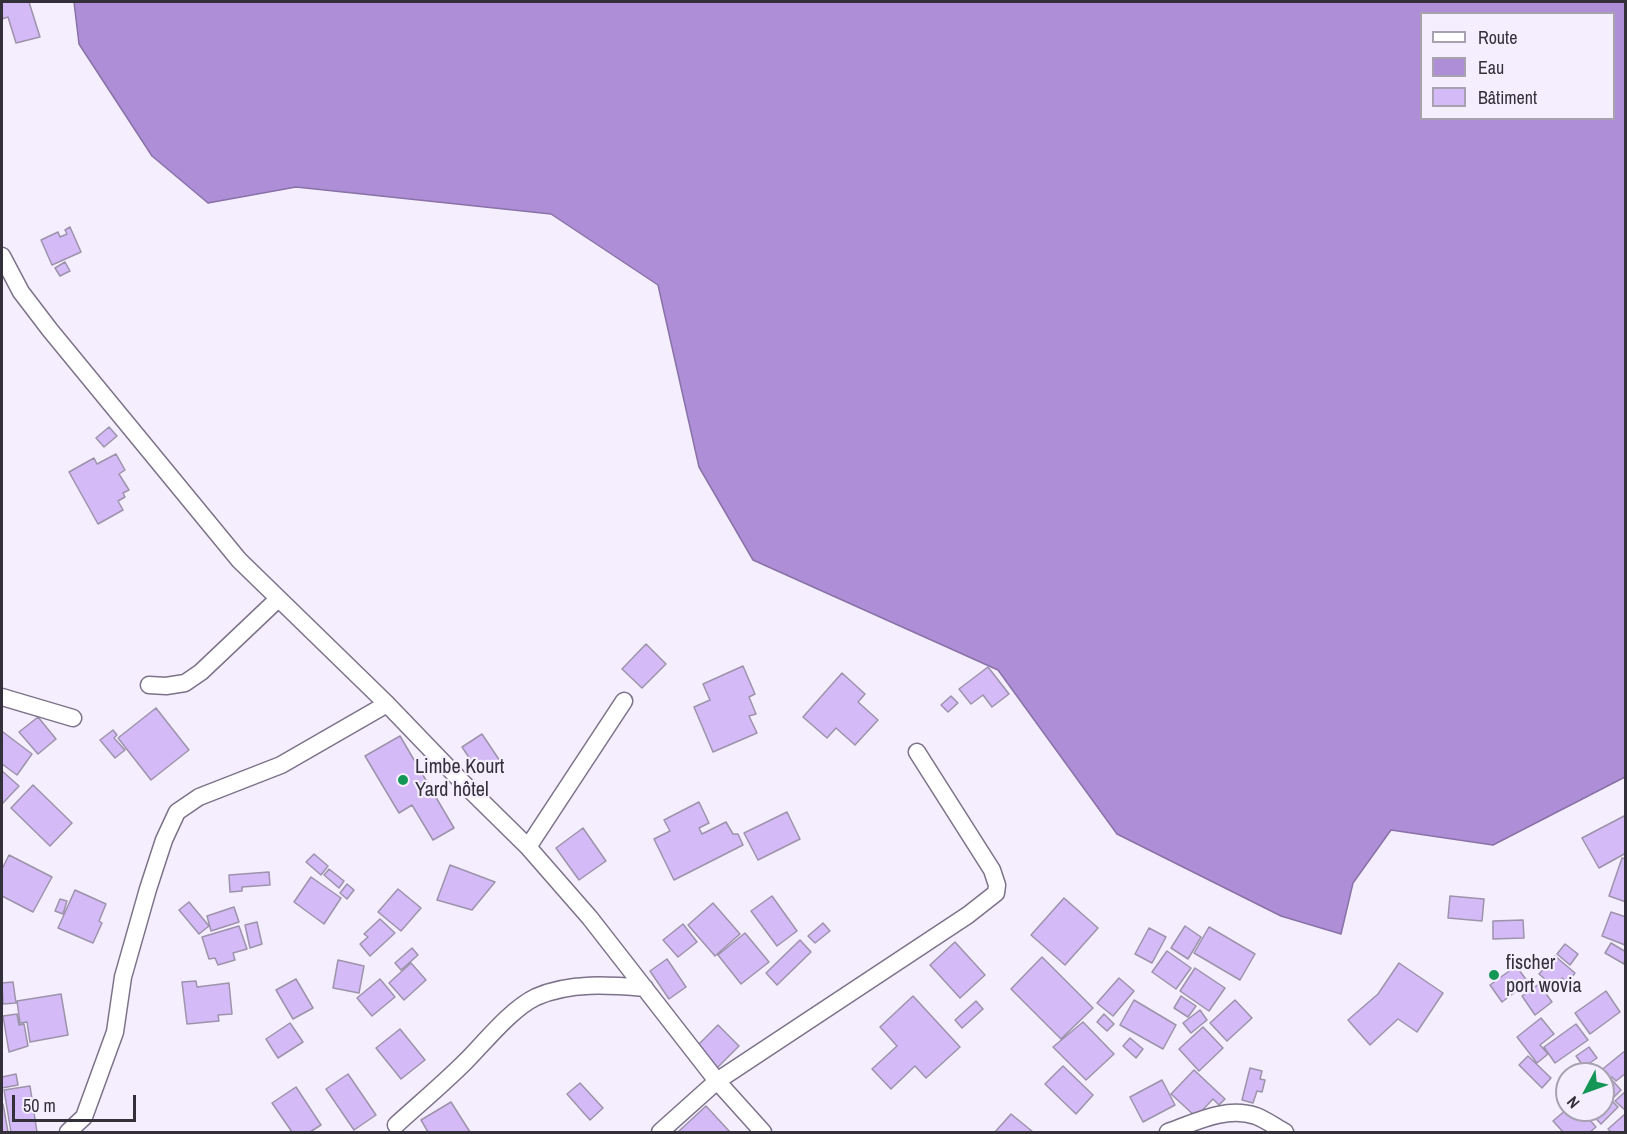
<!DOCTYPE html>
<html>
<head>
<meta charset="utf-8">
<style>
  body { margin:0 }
  #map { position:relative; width:1627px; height:1134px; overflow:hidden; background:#f5eefe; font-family:"Archivo Narrow",sans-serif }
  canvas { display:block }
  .frame { position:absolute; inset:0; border:3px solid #34303a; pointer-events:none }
  .legend { position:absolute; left:1420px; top:12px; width:195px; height:108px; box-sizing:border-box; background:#f5eefe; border:2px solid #a8a2b0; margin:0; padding:8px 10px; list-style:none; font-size:18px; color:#34303a }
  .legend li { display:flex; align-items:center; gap:12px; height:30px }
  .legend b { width:30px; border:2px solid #a8a2b0 }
  .north { position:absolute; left:1555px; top:1062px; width:60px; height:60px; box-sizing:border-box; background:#f5eefe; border:2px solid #a8a2b0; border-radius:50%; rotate:229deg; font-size:16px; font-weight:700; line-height:24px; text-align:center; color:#34303a }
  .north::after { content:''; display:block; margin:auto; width:21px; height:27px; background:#149756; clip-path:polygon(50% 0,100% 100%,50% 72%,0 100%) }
  .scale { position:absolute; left:12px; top:1095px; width:124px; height:27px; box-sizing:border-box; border:3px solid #34303a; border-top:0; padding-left:8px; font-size:18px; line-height:21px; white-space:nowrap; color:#34303a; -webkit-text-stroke:4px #f5eefe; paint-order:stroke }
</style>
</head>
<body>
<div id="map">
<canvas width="1627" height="1134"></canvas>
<div class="frame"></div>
<ul class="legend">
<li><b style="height:8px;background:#fff"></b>Route</li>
<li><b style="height:16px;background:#ae8ed6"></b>Eau</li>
<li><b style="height:16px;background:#d4baf6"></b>Bâtiment</li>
</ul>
<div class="north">N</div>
<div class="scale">50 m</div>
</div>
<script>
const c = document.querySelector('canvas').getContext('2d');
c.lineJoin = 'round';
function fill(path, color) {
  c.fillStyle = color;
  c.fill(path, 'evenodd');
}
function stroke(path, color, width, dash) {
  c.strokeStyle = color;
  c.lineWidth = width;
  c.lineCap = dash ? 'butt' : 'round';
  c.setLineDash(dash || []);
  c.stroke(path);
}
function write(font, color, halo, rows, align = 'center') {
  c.font = font + ' "Archivo Narrow",sans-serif';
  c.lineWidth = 4.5;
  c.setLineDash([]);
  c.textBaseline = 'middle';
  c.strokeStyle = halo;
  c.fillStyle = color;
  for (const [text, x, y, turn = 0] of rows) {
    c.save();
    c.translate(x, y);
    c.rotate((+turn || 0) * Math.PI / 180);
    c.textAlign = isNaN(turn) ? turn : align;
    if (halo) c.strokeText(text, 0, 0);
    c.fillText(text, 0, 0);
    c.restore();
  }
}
const water = new Path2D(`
  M74,2H1625V777L1493,845L1391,830L1353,883L1341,934L1281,916L1117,834L998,670L753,560L699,467L658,285L551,214L296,187L208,203L152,156L79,44ZM1422,14H1614V118H1422Z`);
fill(water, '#ae8ed6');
stroke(water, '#8972a7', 1.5);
const building = new Path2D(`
  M2,2H29L40,37L16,43L8,17L2,19Z
  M70,227L81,252L52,265L41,240L58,232L60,237L67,234L65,230Z
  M65,262L70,271L60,276L55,268Z
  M109,427L117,436L104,447L96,438Z
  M116,454L125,470L119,474L129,490L123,493L125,497L118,501L123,510L98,524L69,472L94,458L97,464Z
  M646,644L666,664L642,688L622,669Z
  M743,666L755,694L749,697L756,714L749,716L757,733L713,752L694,707L710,700L703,684Z
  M988,667L1009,694L992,707L983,695L971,704L959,689Z
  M842,673L865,694L858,702L878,720L855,745L836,728L827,738L803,717Z
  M951,696L958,703L948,712L941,705Z
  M156,708L189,750L151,780L118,738Z
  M38,717L56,739L38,754L19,732Z
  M113,730L117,735L114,738L125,750L115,758L100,740Z
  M3,732L32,754L17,775L2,764V735Z
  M482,734L500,761L480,774L462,747Z
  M400,736L454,828L433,840L412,805L399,813L365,756Z
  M2,771L19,786L3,803L2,802Z
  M33,785L72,823L50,846L11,808Z
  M699,802L709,823L699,828L702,834L726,822L733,834H738L743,845L674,880L654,839L670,831L664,820Z
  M787,812L800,839L758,860L744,833Z
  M1626,815V853L1599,868L1582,838Z
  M583,828L606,861L579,880L556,848Z
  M314,854L328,866L321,875L306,862Z
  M9,855L52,877L33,912L2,896V869Z
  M1622,858L1626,859V902L1609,896Z
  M450,865L495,882L472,910L437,900Z
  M329,869L344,881L339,888L324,875Z
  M269,872L270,885L242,887V891L230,892L229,875Z
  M311,877L341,898L324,924L294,902Z
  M347,884L354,890L347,899L340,893Z
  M398,889L421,908L401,931L378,912Z
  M75,890L106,904L99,921L102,923L93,943L58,928Z
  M772,896L797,931L777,946L751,911Z
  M1450,896L1484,899L1482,921L1448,918Z
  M1064,898L1098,928L1065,965L1031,935Z
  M60,899L67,901L63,914L55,911Z
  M189,902L209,926L199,934L179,910Z
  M713,903L740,934L715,956L688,925Z
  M234,907L239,922L211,931L207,916Z
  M1611,912L1626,917L1625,945L1602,936Z
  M380,919L395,933L370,956L360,944L368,937L364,934Z
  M1523,920L1524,938L1493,939V921Z
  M257,922L262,944L250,948L245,925Z
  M823,923L830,931L815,943L808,936Z
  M683,924L697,942L678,957L663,940Z
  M239,926L247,949L233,953L235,960L218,965L215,958L209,959L202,937Z
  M1185,926L1201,937L1188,959L1171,948Z
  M1209,927L1255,954L1240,980L1194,953Z
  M1149,928L1166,937L1152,963L1135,954Z
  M745,933L769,962L741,984L718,955Z
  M800,940L811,952L777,985L766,973Z
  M955,942L985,975L960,998L930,965Z
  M1611,943L1626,952L1624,964L1605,953Z
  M1565,944L1578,954L1570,965L1557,954Z
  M412,948L418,955L401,970L395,963Z
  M1167,951L1191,968L1176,989L1152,972Z
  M1555,956L1575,973L1567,983L1562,978L1554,987L1539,974Z
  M1042,957L1093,1008L1061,1039L1011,989Z
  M667,959L686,987L669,999L650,971Z
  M338,960L364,966L359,993L333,988Z
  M411,963L426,980L404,1000L389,983Z
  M1399,963L1443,993L1417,1032L1398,1019L1370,1045L1348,1020L1378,994Z
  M1516,966L1528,982L1502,1002L1490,985Z
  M1195,968L1225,988L1209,1011L1180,991Z
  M1119,978L1134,991L1113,1016L1097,1003Z
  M296,979L313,1008L293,1019L276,990Z
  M380,979L395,997L372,1016L357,998Z
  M196,981L197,987L229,983L232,1014L218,1015L219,1021L187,1024L182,982Z
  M13,982L16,1003L3,1004L2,983Z
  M1539,984L1552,1002L1535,1015L1522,996Z
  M1606,991L1620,1012L1590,1034L1575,1013Z
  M61,994L68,1035L30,1042L27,1022L20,1023L17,1001Z
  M913,996L960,1047L926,1078L915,1066L891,1089L872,1069L897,1046L880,1027Z
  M1181,996L1196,1006L1188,1017L1174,1008Z
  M1134,1000L1176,1025L1163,1049L1120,1025Z
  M1235,1000L1252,1018L1227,1041L1210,1023Z
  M976,1001L983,1009L962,1028L955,1020Z
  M1200,1010L1207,1020L1191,1033L1183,1023Z
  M17,1014L19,1025L24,1024L28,1046L9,1052L3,1016Z
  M1104,1014L1114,1024L1107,1031L1097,1022Z
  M1541,1018L1554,1034L1540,1045L1548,1054L1537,1063L1517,1037Z
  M1083,1022L1114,1054L1086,1080L1053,1047Z
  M290,1023L303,1042L278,1058L266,1039Z
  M1576,1024L1588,1040L1555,1063L1544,1047Z
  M718,1025L739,1046L716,1069L695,1048Z
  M1203,1027L1223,1048L1199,1071L1179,1049Z
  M400,1029L425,1060L401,1079L376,1048Z
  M1130,1038L1143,1049L1136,1058L1123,1046Z
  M1589,1047L1597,1058L1584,1067L1576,1056Z
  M1626,1050V1073L1616,1081L1612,1077L1607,1082L1603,1074L1599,1072Z
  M1528,1056L1551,1078L1542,1088L1519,1065Z
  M1063,1066L1093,1095L1076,1114L1045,1084Z
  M1250,1068L1262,1071L1260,1079L1265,1080L1262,1092L1257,1091L1253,1103L1242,1100Z
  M1194,1070L1225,1099L1219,1105L1213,1099L1196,1117L1171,1094Z
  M16,1074L18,1085L2,1088V1077Z
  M348,1074L376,1115L354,1130L326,1089Z
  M1611,1079L1621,1090L1611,1100L1618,1107L1601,1124L1588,1110H1603V1087Z
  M1162,1080L1175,1105L1143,1122L1130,1097Z
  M580,1083L603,1108L590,1120L567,1094Z
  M30,1086L37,1132H11L4,1090Z
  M296,1087L321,1125L310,1132H292L272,1103Z
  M1626,1091V1111L1615,1101Z
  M451,1102L470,1132H428L421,1120Z
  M2,1104H3L8,1132H2Z
  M706,1106L730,1132H678Z
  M1567,1109L1581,1110L1596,1127L1590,1132H1563L1553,1121Z
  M1011,1114L1033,1132H995Z
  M1625,1114L1626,1132H1611L1608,1129Z`);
fill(building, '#d4baf6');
stroke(building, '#9d93ab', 1.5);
const minor = new Path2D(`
  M2,256L21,292L50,330L239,560L387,704L463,783L528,847L590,918L717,1081L763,1132
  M149,685L166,686L185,683L201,672L278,599
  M2,697L73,718
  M528,847L624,701
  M396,1125C419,1104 443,1084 465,1062C485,1042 511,1009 536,997C570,982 609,985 645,988
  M68,1132L84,1117L115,1032L123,977L148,889L164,840L177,812L199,797L281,765L387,704
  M660,1132L717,1081L968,915L996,893L997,885L992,870L917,752
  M1168,1132C1196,1122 1226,1106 1256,1116C1266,1120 1276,1127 1285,1132`);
stroke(minor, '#7c7289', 19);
stroke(minor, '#fff', 16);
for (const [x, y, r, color] of [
  [403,780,6,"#149756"],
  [1494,975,6,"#149756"]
]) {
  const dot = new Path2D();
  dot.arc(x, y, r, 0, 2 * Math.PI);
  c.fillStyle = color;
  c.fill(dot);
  stroke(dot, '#f5eefe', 2);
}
write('20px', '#34303a', '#f5eefe', [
  ["Limbe Kourt",415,768],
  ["Yard hôtel",415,791],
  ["fischer",1506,964],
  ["port wovia",1506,987]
], 'left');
</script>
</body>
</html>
